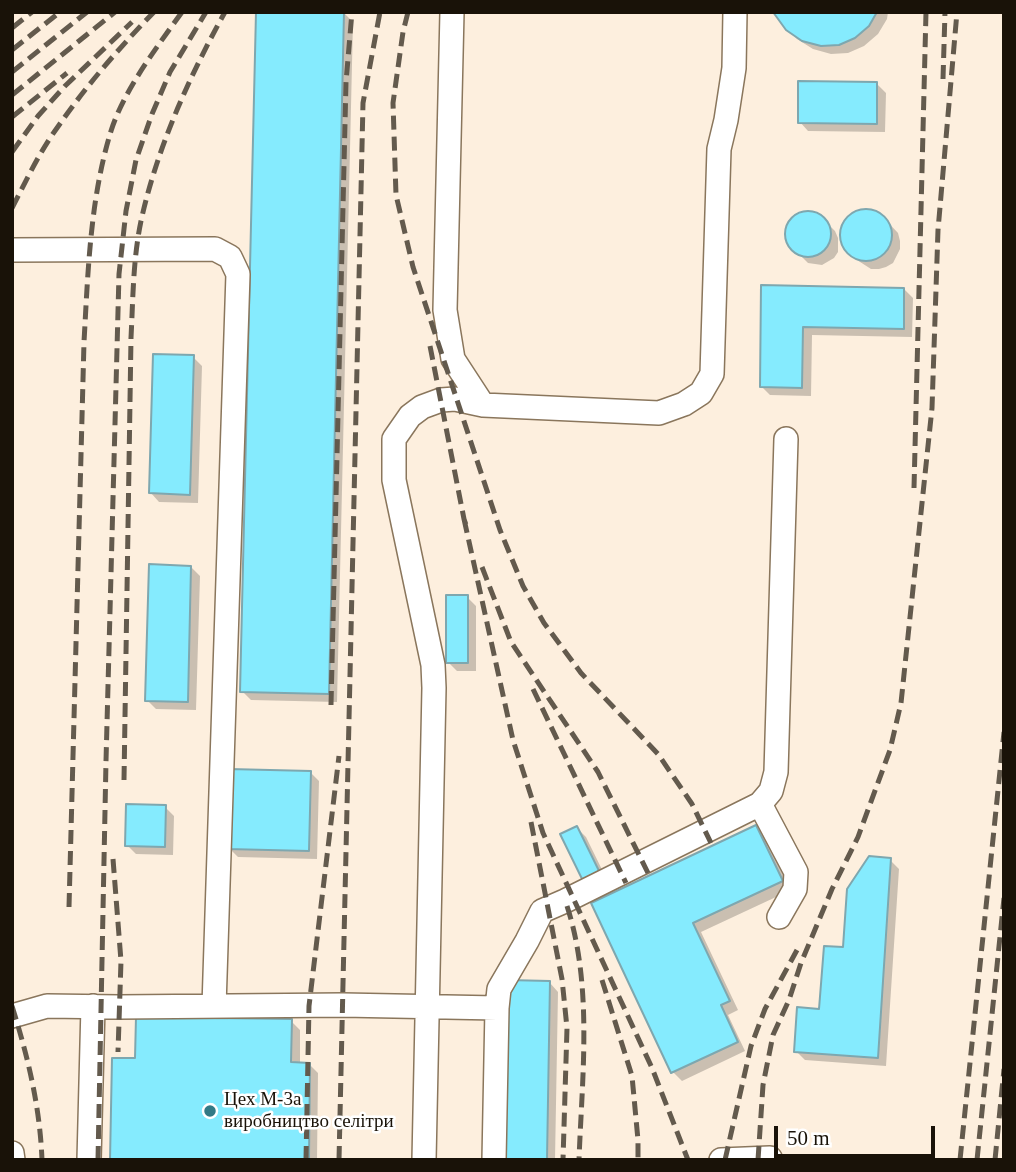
<!DOCTYPE html>
<html>
<head>
<meta charset="utf-8">
<style>
  body { margin:0 }
  #map { position:relative; width:1016px; height:1172px; overflow:hidden; background:#fdefde; font-family:Georgia,serif }
  canvas { display:block }
  .frame { position:absolute; inset:0; border:14px solid #191208; pointer-events:none }
  .scale { position:absolute; left:774px; top:1126px; width:161px; height:32px; box-sizing:border-box; border:4px solid #191208; border-top:0; padding-left:9px; font-size:21px; line-height:24px; white-space:nowrap; color:#191208; -webkit-text-stroke:5px #fff; paint-order:stroke }
</style>
</head>
<body>
<div id="map">
<canvas width="1016" height="1172"></canvas>
<div class="frame"></div>
<div class="scale">50 m</div>
</div>
<script>
const c = document.querySelector('canvas').getContext('2d');
c.lineJoin = 'round';
function fill(path, color) {
  c.fillStyle = color;
  c.fill(path, 'evenodd');
}
function stroke(path, color, width, dash) {
  c.strokeStyle = color;
  c.lineWidth = width;
  c.lineCap = dash ? 'butt' : 'round';
  c.setLineDash(dash || []);
  c.stroke(path);
}
function write(font, color, halo, rows, align = 'center') {
  c.font = font + ' Georgia,serif';
  c.lineWidth = 5;
  c.setLineDash([]);
  c.textBaseline = 'middle';
  c.strokeStyle = halo;
  c.fillStyle = color;
  for (const [text, x, y, turn = 0] of rows) {
    c.save();
    c.translate(x, y);
    c.rotate((+turn || 0) * Math.PI / 180);
    c.textAlign = isNaN(turn) ? turn : align;
    if (halo) c.strokeText(text, 0, 0);
    c.fillText(text, 0, 0);
    c.restore();
  }
}
fill(new Path2D(`
  M775,12H888L887,19L878,34L864,46L848,53L831,54L813,49L797,39L787,29Z
  M344,13L353,22L337,702L251,700L242,691Z
  M877,84L886,93L885,132L808,131L800,122Z
  M868,210L876,213L883,217L898,233L900,241V249L893,263L886,267L879,269H871L857,260L847,250L843,243L842,235L843,227L853,214L860,211Z
  M814,213L825,221L835,231L838,238V252L834,258L822,265L808,263L788,243L787,229L789,223L800,214Z
  M763,287L904,289L913,298L912,337L812,335L811,396L770,395L761,386Z
  M193,357L202,366L198,503L159,502L151,493Z
  M191,567L200,576L196,710L156,709L147,700Z
  M467,597L476,606V671H457L448,662Z
  M310,772L319,781L317,859L238,857L229,848Z
  M165,807L174,816L173,855L136,854L127,845Z
  M756,827L765,836L791,890L701,932L738,1010L728,1015L745,1051L682,1081L673,1072L593,904Z
  M577,828L586,837L610,886L595,893Z
  M890,860L899,869L886,1066L805,1060L796,1051L821,1010L845,949Z
  M550,983L558,992L555,1160H506Z
  M291,1021L300,1030V1064H309L318,1073L317,1160H112L137,1060Z`), '#0003');
const building = new Path2D(`
  M256,12H344L329,694L240,692Z
  M773,12H877L869,26L855,38L839,45L821,46L802,41L786,30Z
  M798,81L877,82V124L798,123Z
  M840 235a26 26 0 1 1 52 0a26 26 0 1 1-52 0Z
  M785 234a23 23 0 1 1 46 0a23 23 0 1 1-46 0Z
  M761,285L904,288V329L803,327L802,388L760,387Z
  M153,354L194,355L190,495L149,493Z
  M149,564L191,566L188,702L145,701Z
  M446,595H468V663H446Z
  M229,769L311,771L309,851L227,849Z
  M126,804L166,805L165,847L125,846Z
  M756,825L783,881L693,923L730,1001L721,1005L738,1042L671,1073L591,903Z
  M577,826L602,877L585,885L560,834Z
  M869,856L891,858L878,1058L794,1052L797,1007L819,1009L824,946L843,947L847,889Z
  M507,980L550,981L547,1160H504Z
  M136,1017L292,1019L291,1062L310,1063L309,1160H110L112,1058H135Z`);
fill(building, '#85ebfe');
stroke(building, '#7ea7af', 2);
const minor = new Path2D(`
  M452,12L445,310L453,359L483,405
  M12,250L215,249L230,257L238,274L214,1006
  M760,804L796,872L795,889L779,917
  M12,1016L47,1006L119,1007L343,1005L497,1008
  M12,1153L13,1160
  M89,1160L93,1006
  M424,1160L434,688L433,665L394,480V439L410,416L422,407L441,400L455,399L483,405L659,413L684,404L701,393L712,374L719,149L726,120L734,68L735,12
  M494,1160L497,1008L499,989L527,941L542,911L565,901L760,804L771,791L776,772L786,439
  M721,1160L770,1158`);
stroke(minor, '#8a765c', 26);
stroke(minor, '#fff', 23);
stroke(new Path2D(`
  M408,12L403,32L393,103L396,195L413,267L500,530L523,586L544,623L581,673L658,754L692,804L711,843
  M12,28L32,12
  M12,50L60,12
  M12,72L87,12
  M943,79L945,12
  M12,95L115,12
  M12,117L67,73
  M12,152L38,116L65,86L132,22
  M12,208C26,181 39,153 57,128C86,86 119,48 154,12
  M430,346L464,519L467,528
  M914,488L926,12
  M464,519L513,740L543,833L652,1068L688,1160
  M482,567L511,642L598,772L648,873
  M533,689L626,883
  M331,705L346,82L352,12
  M124,780L131,338C133,299 133,259 141,221C157,148 189,77 225,12
  M531,822L562,979L567,1028L563,1160
  M113,859L121,961L118,1052
  M567,906C593,986 582,1077 579,1160
  M69,907L84,342C88,272 90,199 111,131C124,90 157,47 182,12
  M602,980L632,1076L638,1140V1160
  M12,1006C28,1057 40,1107 42,1160
  M98,1160L106,761L119,274L126,211L136,160L152,114L170,72L206,12
  M306,1160L309,1006L339,756
  M339,1160L363,103L380,12
  M725,1160L751,1046L765,1009L797,950
  M758,1160L763,1085L773,1035L789,1000L801,963L832,889L858,837L890,750L901,703L932,408L938,230L957,12
  M960,1160L1004,732
  M977,1160L1004,898
  M995,1160L1004,1069`), '#635a4d', 5, [14, 7]);
for (const [x, y, r, color] of [
  [210,1111,7,"#327985"]
]) {
  const dot = new Path2D();
  dot.arc(x, y, r, 0, 2 * Math.PI);
  c.fillStyle = color;
  c.fill(dot);
  stroke(dot, '#fff', 2.5);
}
write('19px', '#191208', '#fff', [
  ["Цех М-3а",224,1100],
  ["виробництво селітри",224,1122]
], 'left');
</script>
</body>
</html>
